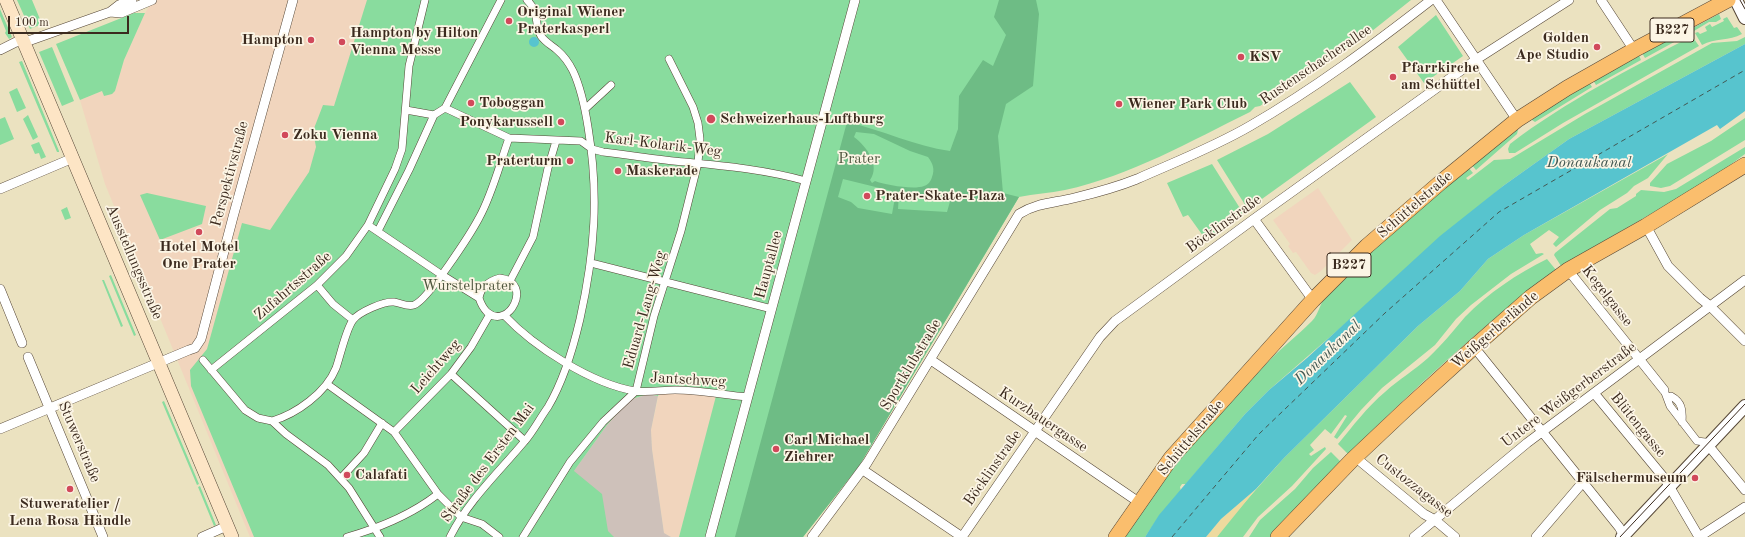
<!DOCTYPE html>
<html>
<head>
<meta charset="utf-8">
<style>
  body { margin:0 }
  #map { position:relative; width:1745px; height:537px; overflow:hidden; background:#ebe2c0; font-family:"Old Standard TT",serif }
  canvas { display:block }
  .scale { position:absolute; left:8px; top:16px; width:121px; height:18px; box-sizing:border-box; border:2px solid #3b2a1e; border-top:0; padding-left:5px; font-size:12px; line-height:14px; white-space:nowrap; color:#3b2a1e; -webkit-text-stroke:3px #fcf5e5; paint-order:stroke }
</style>
</head>
<body>
<div id="map">
<canvas width="1745" height="537"></canvas>
<div class="scale">100 m</div>
</div>
<script>
const c = document.querySelector('canvas').getContext('2d');
c.lineJoin = 'round';
function fill(path, color) {
  c.fillStyle = color;
  c.fill(path, 'evenodd');
}
function stroke(path, color, width, dash) {
  c.strokeStyle = color;
  c.lineWidth = width;
  c.lineCap = dash ? 'butt' : 'round';
  c.setLineDash(dash || []);
  c.stroke(path);
}
function write(font, color, halo, rows, align = 'center') {
  c.font = font + ' "Old Standard TT",serif';
  c.lineWidth = 3.5;
  c.setLineDash([]);
  c.textBaseline = 'middle';
  c.strokeStyle = halo;
  c.fillStyle = color;
  for (const [text, x, y, turn = 0] of rows) {
    c.save();
    c.translate(x, y);
    c.rotate((+turn || 0) * Math.PI / 180);
    c.textAlign = isNaN(turn) ? turn : align;
    if (halo) c.strokeText(text, 0, 0);
    c.fillText(text, 0, 0);
    c.restore();
  }
}
fill(new Path2D(`
  M153,0H643L648,394L629,400L607,425L571,475L531,537H250L105,184L80,100L102,91L104,96L115,91L124,60L145,13Z
  M1318,188L1352,240L1321,271L1315,275L1311,273L1296,252L1293,253L1288,246L1290,244L1273,220Z
  M675,392L717,396L679,537H671L664,533L652,449L651,430L659,394Z`), '#f1d5bd');
fill(new Path2D(`
  M648,394L658,396L651,430L652,449L664,533L671,537H531L571,475L607,425L630,400Z`), '#cec1ba');
fill(new Path2D(`
  M17,0H32L42,24L30,29Z
  M367,0H1411L1362,39L1260,106L1255,107L1250,112C1191,141 1130,176 1065,190C1050,193 1034,194 1019,197L859,466L803,537H679L716,396L675,392L659,394L658,396L648,394L629,400L607,425L574,471L602,494L608,531L614,537H254L191,386L190,370L207,349L242,223L270,230L309,172L316,147L313,131L323,105L334,106Z
  M0,9L12,37L9,39L5,33L6,31L0,16Z
  M134,13H145L124,60L115,91L112,94L104,96L102,91L80,100L56,44Z
  M1719,14L1721,19L1716,22H1709L1694,31L1693,28Z
  M1436,15L1463,56L1424,83L1398,47Z
  M1727,17L1734,28L1737,27L1742,34C1729,41 1715,38 1702,45L1695,33L1698,32L1700,34L1707,31L1705,27L1710,24L1712,27L1724,21L1723,19Z
  M1687,30L1689,32L1687,35L1645,58L1642,53Z
  M1692,36L1699,46L1563,123L1515,153H1509L1508,149L1510,144C1566,101 1630,69 1692,36Z
  M1745,37V44L1569,139L1503,186L1269,390L1245,414L1186,484H1182L1180,487L1181,491L1160,515L1145,537H1124C1163,477 1215,415 1266,364C1280,349 1297,336 1312,321C1319,314 1320,302 1327,295C1371,249 1419,208 1468,167L1473,173L1466,178L1468,180L1494,160L1510,159L1517,155L1585,114L1712,43L1737,41Z
  M52,47L74,101L62,106L39,52Z
  M1639,55L1641,60L1596,85L1593,80Z
  M22,61L59,151V152H57L19,62Z
  M1350,82L1376,117L1248,209L1247,208L1217,160L1268,134Z
  M1589,82L1592,87L1535,122L1532,120V118Z
  M17,88L26,108L17,112L9,92Z
  M28,115L38,137L33,140L23,119Z
  M5,117L14,139L0,145V119Z
  M1745,118V140L1670,186L1661,188L1650,186V183L1667,164L1711,141Z
  M1516,128L1518,130L1517,134L1476,170L1471,164Z
  M39,142L46,157L41,159L39,153L35,154L31,145Z
  M1745,147V154L1711,179L1561,266L1554,255L1555,253L1610,209L1617,208L1636,196V194L1641,190L1664,192L1676,189Z
  M1668,154L1648,178L1634,186L1627,193L1600,210L1556,247L1553,244L1559,237L1549,230L1530,244L1536,254L1542,253L1544,254L1511,274L1471,305L1456,319L1435,345L1382,388L1361,410L1337,439L1334,437L1347,416L1345,415L1331,434L1325,429L1310,445L1314,450L1309,454L1311,456L1325,447L1326,449L1292,486L1258,517L1243,537H1217L1222,528L1284,458L1418,326L1460,291L1488,259L1524,235Z
  M1212,164L1243,213L1206,240L1188,215L1183,217L1167,183Z
  M147,193L206,206L202,224L160,240L140,195Z
  M67,207L71,218L65,220L61,210Z
  M1547,259L1556,270C1482,325 1415,388 1348,454L1338,444C1353,426 1367,407 1385,392C1399,379 1415,370 1428,358C1442,345 1453,331 1465,317C1488,293 1517,274 1547,259Z
  M111,275L136,335L134,336L109,276Z
  M102,280H104L123,326L121,327Z
  M164,401L199,484L197,485L162,402Z
  M1331,452L1341,462L1270,537H1249L1260,520L1295,489L1313,468Z
  M200,486L216,525L214,526L198,487Z`), '#89dc9e');
fill(new Path2D(`
  M999,0H1036L1039,14L1033,86L1006,104L998,136L1003,193L1019,197L859,466L803,537H735L847,122C882,130 915,146 950,151L958,129L959,96L983,60L993,66L1006,35L994,17ZM856,132L874,134L910,151L928,157C933,164 935,169 932,177C931,181 928,185 924,186C914,190 885,185 875,181L872,183L870,180C881,165 866,146 854,137ZM843,179L896,192L892,214L858,208L851,202L838,197ZM899,193L951,198L947,212L898,209Z`), '#6ebc85');
fill(new Path2D(`
  M1256,489L1217,537H1206L1221,519Z`), '#eeda9e');
fill(new Path2D(`
  M529 42a5 5 0 1 1 10 0a5 5 0 1 1-10 0Z
  M1745,44V111L1720,129L1717,125L1524,235L1488,259L1460,291L1418,326L1284,458L1256,489L1221,519L1206,537H1145L1159,515L1245,414L1269,390L1307,358L1440,236L1503,186L1569,139Z`), '#57c4ce');
stroke(new Path2D(`
  M1172,537L1259,434L1385,313L1499,212L1745,70`), '#435853', 1, [5, 4]);
const pedestrian = new Path2D(`
  M445,108L501,0
  M585,109L611,85
  M406,110L434,115L445,108L509,138L581,141L592,149L603,152C631,155 658,160 685,162C727,166 767,170 806,181
  M368,225L442,275L479,298
  M378,231L409,170L434,115
  M591,263L772,309
  M500,278C534,282 509,331 487,312C483,308 481,304 479,298C481,286 489,281 500,278Z
  M510,281L533,237L548,168L556,141
  M317,285L333,304L353,320
  M504,315C534,347 592,384 635,391C648,393 662,390 675,390C699,390 724,395 748,397
  M203,360L245,410L258,418L272,421L286,434L328,465L349,488L380,537
  M211,370L317,285L346,256L368,225L395,169L402,149L409,66L425,0
  M451,374L525,441
  M327,384L394,432L438,494L461,517L482,524L499,537
  M1664,390L1670,406L1697,441L1705,442L1708,445
  M1668,397L1671,396C1682,402 1683,410 1682,422
  M272,421C296,414 326,393 336,368C340,357 346,329 353,320C359,312 384,301 394,302C401,303 407,307 414,305C428,300 471,233 479,218C492,195 500,163 509,138
  M394,432L451,374L471,347L490,314
  M341,478L364,453L382,423
  M347,537C379,528 411,515 438,494
  M450,537C468,501 498,473 524,442C533,432 540,418 548,407C564,380 573,349 580,319C595,252 599,194 588,127C585,108 581,88 573,71C569,63 564,56 557,50C551,45 545,42 541,36C533,22 541,14 527,0
  M523,537L570,462L603,422L636,391L654,316L681,231L698,163L700,139L698,123L693,107L669,59`);
const minor = new Path2D(`
  M1436,0L1517,120
  M1601,0L1634,50
  M110,12L121,13L152,0
  M0,50L16,42L31,40L110,12L119,5L132,0
  M0,189L73,158
  M1254,219L1313,300
  M1646,226L1668,266L1700,298L1710,306L1745,341
  M1568,270L1664,390
  M0,289L22,343
  M1474,347L1619,527L1625,537
  M28,357L103,537
  M931,360L1140,503
  M1594,393L1665,479L1699,537
  M0,429L189,350L195,348L201,339L233,217L293,0
  M1708,445L1745,490
  M1355,457L1424,514L1435,520L1455,537
  M863,470L962,537
  M202,537L227,526
  M710,537L855,0
  M812,537L867,463L1019,214C1036,203 1054,203 1074,198C1095,193 1117,187 1137,179C1175,162 1214,147 1250,126C1314,89 1373,45 1431,0
  M962,537L1100,337L1115,321L1254,219L1477,59L1569,0
  M1414,537L1527,443L1745,280
  M1536,537L1583,482
  M1699,537L1745,507`);
const tertiary = new Path2D(`
  M1736,0L1745,18
  M1622,537L1745,406`);
const secondary = new Path2D(`
  M6,0L232,537`);
const primary = new Path2D(`
  M1116,537L1171,458L1313,300L1367,246L1441,182L1517,120L1567,88L1634,50L1728,0
  M1278,537L1352,460L1405,410L1474,347L1531,297L1568,270L1646,226L1745,165`);
stroke(pedestrian, '#554636', 8);
stroke(minor, '#554636', 10);
stroke(tertiary, '#554636', 14);
stroke(secondary, '#554636', 14);
stroke(primary, '#554636', 16);
stroke(pedestrian, '#fff', 7);
stroke(minor, '#fff', 9);
stroke(tertiary, '#fff', 12);
stroke(secondary, '#fde5c5', 13);
stroke(primary, '#fabe6d', 15);
stroke(new Path2D(`
  M1740,0L1745,9
  M1620,537L1745,404`), '#3b2a1e', 1);
for (const [x, y, r, color] of [
  [509,21,4,"#d1495b"],
  [311,40,4,"#d1495b"],
  [342,42,4,"#d1495b"],
  [1597,47,4,"#d1495b"],
  [1241,57,4,"#d1495b"],
  [1393,77,4,"#d1495b"],
  [471,103,4,"#d1495b"],
  [1119,104,4,"#d1495b"],
  [711,119,5,"#d1495b"],
  [561,122,4,"#d1495b"],
  [285,135,4,"#d1495b"],
  [570,161,4,"#d1495b"],
  [618,171,4,"#d1495b"],
  [867,196,4,"#d1495b"],
  [199,232,4,"#d1495b"],
  [776,449,4,"#d1495b"],
  [347,475,4,"#d1495b"],
  [1695,478,4,"#d1495b"],
  [70,489,4,"#d1495b"]
]) {
  const dot = new Path2D();
  dot.arc(x, y, r, 0, 2 * Math.PI);
  c.fillStyle = color;
  c.fill(dot);
  stroke(dot, '#fcf5e5', 1.5);
}
for (const [x, y, w] of [
  [1672,30,44],
  [1349,265,44]
]) {
  const box = new Path2D();
  box.roundRect(x - w / 2, y - 12, w, 24, 3);
  c.fillStyle = '#fcf5e5';
  c.fill(box);
  stroke(box, '#3b2a1e', 1);
}
write('bold 14px', '#3b2a1e', null, [
  ["B227",1672,30],
  ["B227",1349,265]
]);
write('bold 15px', '#3b2a1e', '#fcf5e5', [
  ["Original Wiener",517,12],
  ["Praterkasperl",517,29],
  ["Hampton by Hilton",350,33],
  ["Vienna Messe",350,50],
  ["Golden",1589,38,"right"],
  ["Ape Studio",1589,55,"right"],
  ["Hampton",303,40,"right"],
  ["KSV",1249,57],
  ["Pfarrkirche",1401,68],
  ["am Schüttel",1401,85],
  ["Toboggan",479,103],
  ["Wiener Park Club",1127,104],
  ["Schweizerhaus-Luftburg",720,119],
  ["Ponykarussell",553,122,"right"],
  ["Zoku Vienna",293,135],
  ["Praterturm",562,161,"right"],
  ["Maskerade",626,171],
  ["Prater-Skate-Plaza",875,196],
  ["Hotel Motel",199,247,"center"],
  ["One Prater",199,264,"center"],
  ["Carl Michael",784,440],
  ["Ziehrer",784,457],
  ["Calafati",355,475],
  ["Fälschermuseum",1687,478,"right"],
  ["Stuweratelier /",70,504,"center"],
  ["Lena Rosa Händle",70,521,"center"]
], 'left');
write('15px', '#3b2a1e', '#fcf5e5', [
  ["Rustenschacherallee",1316,65,-34],
  ["Karl-Kolarik-Weg",663,145,7],
  ["Perspektivstraße",230,174,-75],
  ["Schüttelstraße",1415,205,-41],
  ["Böcklinstraße",1224,224,-36],
  ["Ausstellungsstraße",134,262,67],
  ["Hauptallee",769,265,-75],
  ["Zufahrtsstraße",293,286,-41],
  ["Kegelgasse",1607,296,52],
  ["Eduard-Lang-Weg",645,310,-74],
  ["Weißgerberlände",1495,330,-41],
  ["Sportklubstraße",911,365,-59],
  ["Leichtweg",436,367,-49],
  ["Jantschweg",688,380,3],
  ["Untere Weißgerberstraße",1569,395,-37],
  ["Kurzbauergasse",1043,420,34],
  ["Blütengasse",1638,425,51],
  ["Schüttelstraße",1191,438,-50],
  ["Stuwerstraße",79,442,67],
  ["Straße des Ersten Mai",488,463,-53],
  ["Böcklinstraße",993,468,-55],
  ["Custozzagasse",1414,486,38]
]);
write('15px', '#4e563e', '#fcf5e5', [
  ["Prater",859,159],
  ["Wurstelprater",468,286]
]);
write('italic 16px', '#435853', '#fcf5e5', [
  ["Donaukanal",1589,163],
  ["Donaukanal",1328,353,-44]
]);
</script>
</body>
</html>
